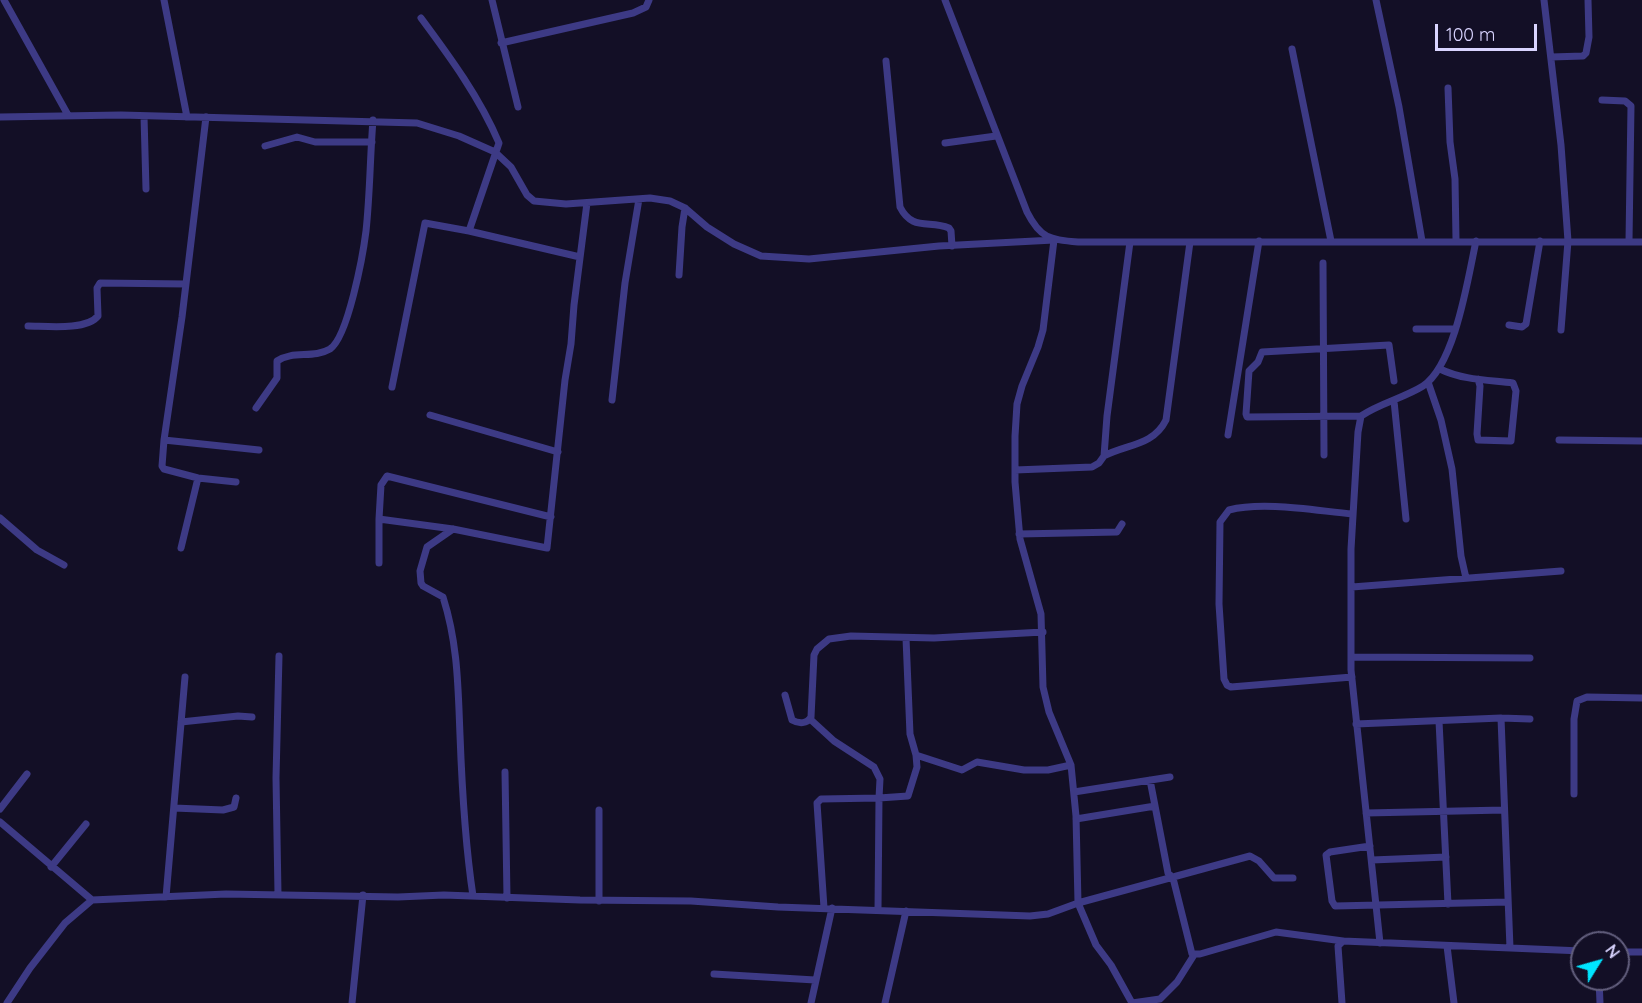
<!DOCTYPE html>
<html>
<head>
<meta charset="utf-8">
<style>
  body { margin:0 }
  #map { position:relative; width:1642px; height:1003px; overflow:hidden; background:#130f26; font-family:Quicksand,sans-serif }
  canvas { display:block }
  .north { position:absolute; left:1570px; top:931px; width:60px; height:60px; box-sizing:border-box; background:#130f26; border:2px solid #625e7d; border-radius:50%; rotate:53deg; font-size:16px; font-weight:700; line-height:24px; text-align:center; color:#d9d4ff }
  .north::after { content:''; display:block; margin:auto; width:21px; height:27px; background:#00e5ff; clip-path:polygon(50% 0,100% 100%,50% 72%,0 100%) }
  .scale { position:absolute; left:1435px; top:24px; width:102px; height:27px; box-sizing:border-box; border:3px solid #d9d4ff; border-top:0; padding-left:8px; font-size:18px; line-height:21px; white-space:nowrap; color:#d9d4ff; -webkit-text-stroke:4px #130f26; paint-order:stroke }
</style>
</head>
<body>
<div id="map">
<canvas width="1642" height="1003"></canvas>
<div class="north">N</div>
<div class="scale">100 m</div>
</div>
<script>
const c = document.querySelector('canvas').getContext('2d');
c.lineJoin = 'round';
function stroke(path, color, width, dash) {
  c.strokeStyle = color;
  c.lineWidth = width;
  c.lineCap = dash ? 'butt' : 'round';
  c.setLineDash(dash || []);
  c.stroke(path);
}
stroke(new Path2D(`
  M4,0L68,115
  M164,0L187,117
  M492,0L518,107
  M945,0L1027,212C1040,238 1050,240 1078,242H1642
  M1376,0L1399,107L1422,241
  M1544,0L1561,145L1568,241L1561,330
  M421,18C450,57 480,98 499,143L469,231
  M501,43L633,13L646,7L649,0
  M1292,49L1331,241
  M1551,57L1583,56L1586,53L1589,37L1588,0
  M886,61L900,207C912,231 929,220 949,228L951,231L952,246
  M1448,88L1450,142L1455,179L1456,240
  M1602,100L1625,101L1631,106L1629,241
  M144,116L146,189
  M0,117L121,115L417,123L459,136L495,152L511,167L527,195L534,201L566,204L650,198L670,201L685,208L707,227L734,244L761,256L809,259L939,246L1054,240L1043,330L1038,347L1022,386L1017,404L1015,436V482L1020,539L1041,614L1043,687L1049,712L1071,765L1076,816L1078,903L1250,856L1259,861L1274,878H1293
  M206,117L182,317L164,440L162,466L164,469L198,478L236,482
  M945,143L996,136
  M265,146L297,137L315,142H372
  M1323,263L1324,455
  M679,275L682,227L685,208
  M1509,325L1522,327L1526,324L1540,241
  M28,326C45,326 86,331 98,316L97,288L100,283L186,284
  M1416,329H1455
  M1440,369C1462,380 1489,380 1513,383L1516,391L1511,441L1478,440L1477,434L1480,386L1478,379
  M1428,382L1441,420L1452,469L1461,556L1466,578
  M392,387L425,223L469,231L580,257
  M612,400L625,283L639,199
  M1394,401L1406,519
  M256,408L277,378V361C293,350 313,359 330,349C348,337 363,255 366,231C370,194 370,157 373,120
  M430,415L558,452
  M1361,416L1247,417L1246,414L1249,371L1258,362L1262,352L1389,345L1394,381
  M1228,435L1259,241
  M164,440L259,450
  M1559,440L1642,441
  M1104,456C1127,444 1153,446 1166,420L1190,242
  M1015,470L1092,467L1099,463L1104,456L1107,416L1130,242
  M0,518L37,550L64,565
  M379,519L381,485L387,476L551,517
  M453,529L427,547L420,571L421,583L423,586L443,597C458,644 458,687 460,735C462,789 465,843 473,896
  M1019,534L1117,532L1122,524
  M181,548L198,478
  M379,563V519L453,529L547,548L565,380L571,344L574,305L587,203
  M1352,587L1561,571
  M906,638L910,734L916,755
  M1351,657L1530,658
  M1352,677L1231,687L1227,685L1224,679L1219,604L1220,522L1229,510C1264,501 1317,511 1353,514
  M785,695L792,720C799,724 807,724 811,717L814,655L817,649L829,639L851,636L934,638L1043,632
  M1501,718L1510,948
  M810,719L834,741L874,767L880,779L879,798L821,799L817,803L824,908
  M1439,721L1448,904
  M181,722L238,716L252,717
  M1356,724L1501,718L1530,719
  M505,772L507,898
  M1150,780L1168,873L1173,878L1192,954H1200L1276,932L1343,941
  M1074,792L1170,777
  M1574,794V719L1577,701L1587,697L1642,698
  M174,808L223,810L234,807L236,798
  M0,809L27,774
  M599,810V901
  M1366,813L1504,810
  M1076,819L1155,806
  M0,822L92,900
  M1370,846L1330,852L1326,855L1332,901L1335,906L1508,902
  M1372,860L1446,857
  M51,867L86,824
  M278,894L276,778L279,656
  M166,897L185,677
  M878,910L879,798L908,796L917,767L916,755L962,770L977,762L1024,770H1048L1071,765
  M1380,943L1351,670V549L1358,432L1361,416C1380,403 1404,398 1423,386C1455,365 1468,278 1476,241
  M1447,946L1454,1003
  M1618,952H1642
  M714,974L815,980
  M1599,979L1600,1003
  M7,1003L30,968L65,923L92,900L226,894L398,897L444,895L580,900L691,901L778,907L1030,916L1048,914L1078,903L1096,945L1111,965L1132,1003
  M352,1003L363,895
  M811,1003L832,908
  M885,1003L906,911
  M1132,1003L1160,999L1177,982L1194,955
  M1342,1003L1338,946L1343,941L1582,951`), '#3d3a85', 7);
</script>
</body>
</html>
